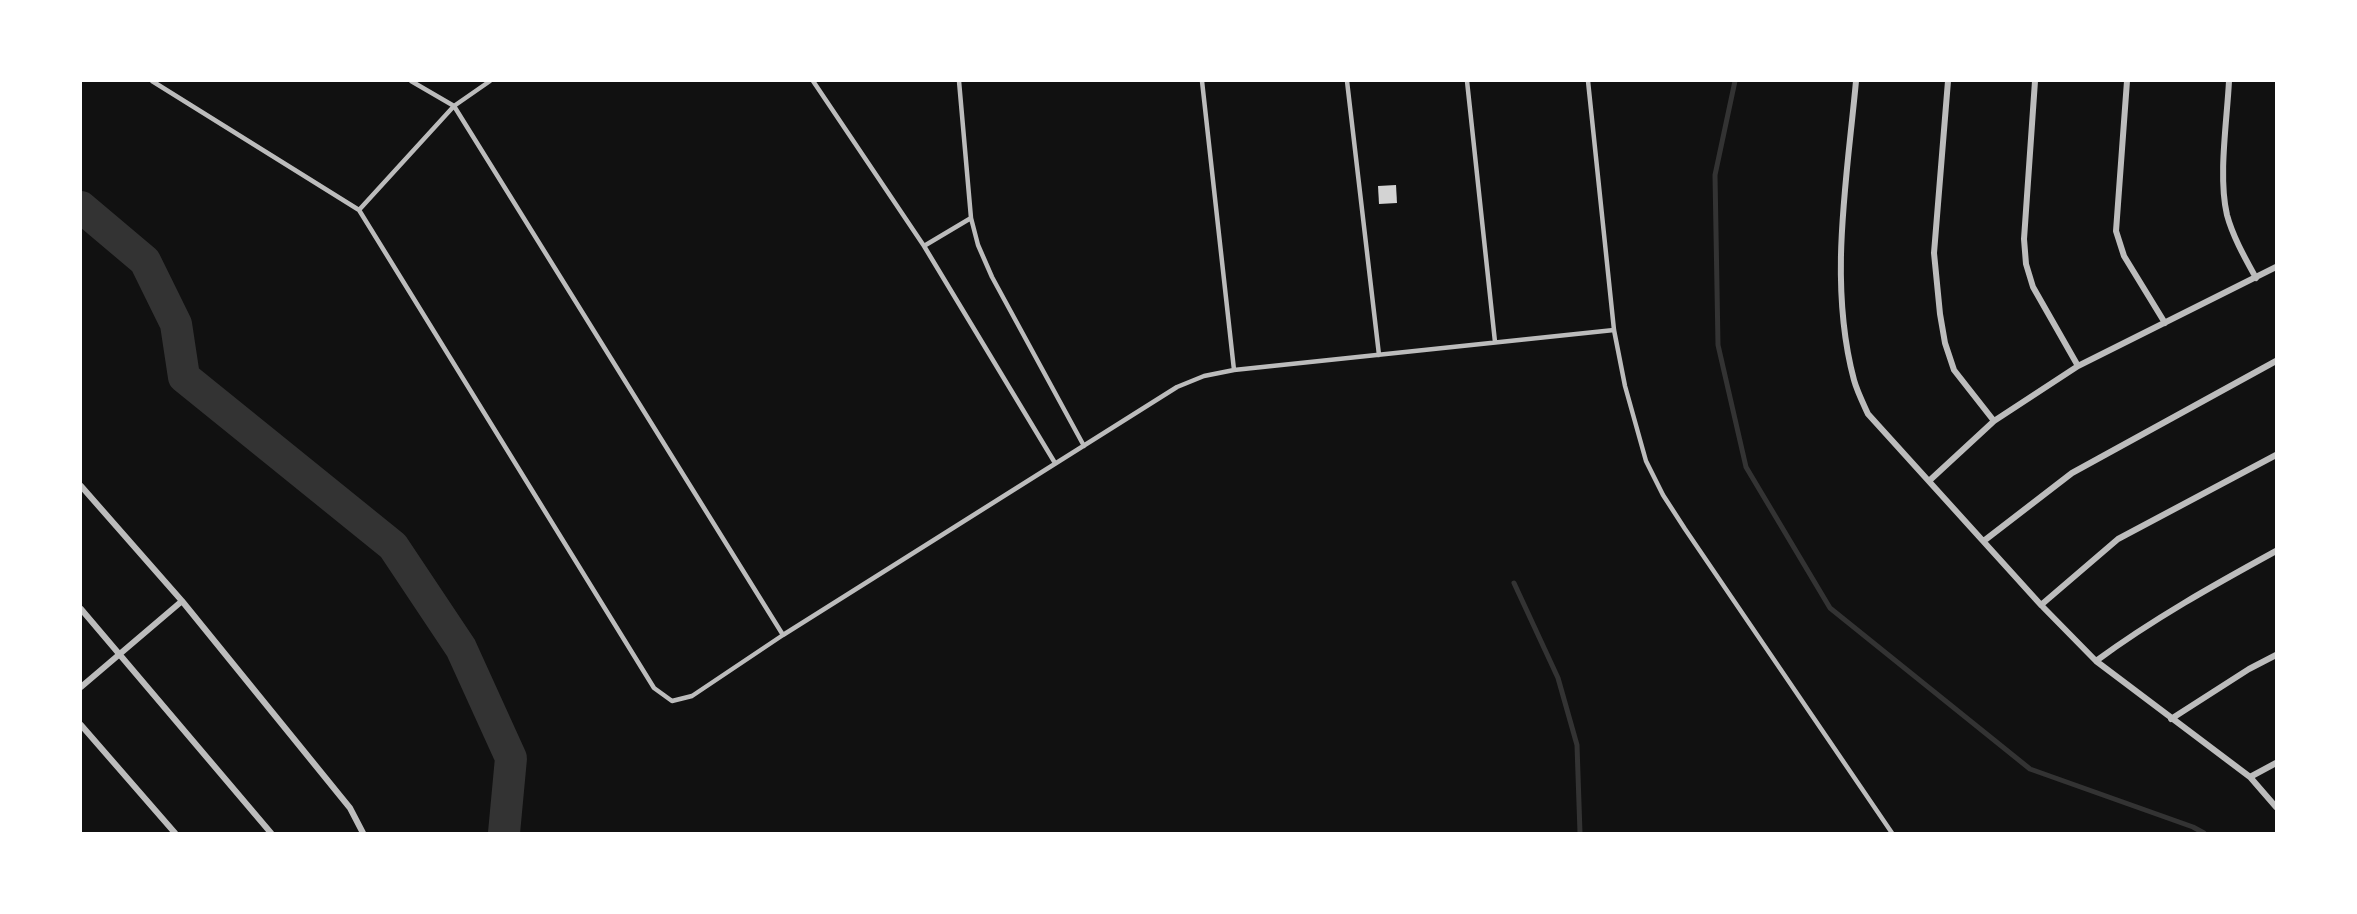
<!DOCTYPE html>
<html>
<head>
<meta charset="utf-8">
<style>
  body { margin:0 }
  #map { position:relative; width:2357px; height:914px; overflow:hidden; background:#111; font-family:"PT Sans Narrow",sans-serif }
  canvas { display:block }
  .frame { position:absolute; inset:0; border:82px solid #fff; pointer-events:none }
</style>
</head>
<body>
<div id="map">
<canvas width="2357" height="914"></canvas>
<div class="frame"></div>
</div>
<script>
const c = document.querySelector('canvas').getContext('2d');
c.lineJoin = 'round';
function stroke(path, color, width, dash) {
  c.strokeStyle = color;
  c.lineWidth = width;
  c.lineCap = dash ? 'butt' : 'round';
  c.setLineDash(dash || []);
  c.stroke(path);
}
function fill(path, color) {
  c.fillStyle = color;
  c.fill(path, 'evenodd');
}
stroke(new Path2D(`
  M1735,81L1715,175L1718,345L1746,467L1830,608L2030,769L2193,827L2204,833
  M1514,583L1558,678L1577,745L1580,833`), '#333', 5);
stroke(new Path2D(`
  M81,207L145,261L176,324L184,377L393,546L461,648L511,758L504,833`), '#333', 32);
fill(new Path2D(`
  M1396,185L1397,203L1379,204L1378,186Z`), '#d3d3d3');
stroke(new Path2D(`
  M152,81L359,210L654,688L672,701L692,696L783,635L1177,387L1204,376L1234,370L1614,330
  M411,81L454,106L783,635
  M813,81L924,246L1055,463
  M959,81L971,218L978,245L992,277L1084,446
  M1202,81L1234,370
  M1347,81L1379,355
  M1467,81L1495,342
  M1588,81L1614,330L1625,386L1646,461L1663,495L1685,529L1892,833
  M359,210L454,106L490,81
  M924,246L971,218`), '#bcbcbc', 4.5);
stroke(new Path2D(`
  M1856,81C1847,179 1828,283 1854,380C1857,391 1863,403 1868,414L2041,605L2096,661L2250,777L2276,807
  M1948,81L1934,253L1940,314L1945,343L1954,370L1994,421
  M2035,81L2024,239L2026,264L2033,287L2078,366
  M2127,81L2116,231L2124,256L2165,323
  M2229,81C2227,121 2218,177 2227,215C2233,237 2245,258 2256,278
  M1929,481L1994,421L2078,366L2276,267
  M81,486L182,601L350,808L363,833
  M1985,540L2072,473L2276,361
  M2041,605L2118,539L2276,455
  M81,609L271,833
  M2096,661C2153,619 2214,585 2276,551
  M81,687L182,601
  M2171,719L2249,669L2276,655
  M81,725L175,833
  M2250,777L2276,763`), '#bcbcbc', 6);
</script>
</body>
</html>
